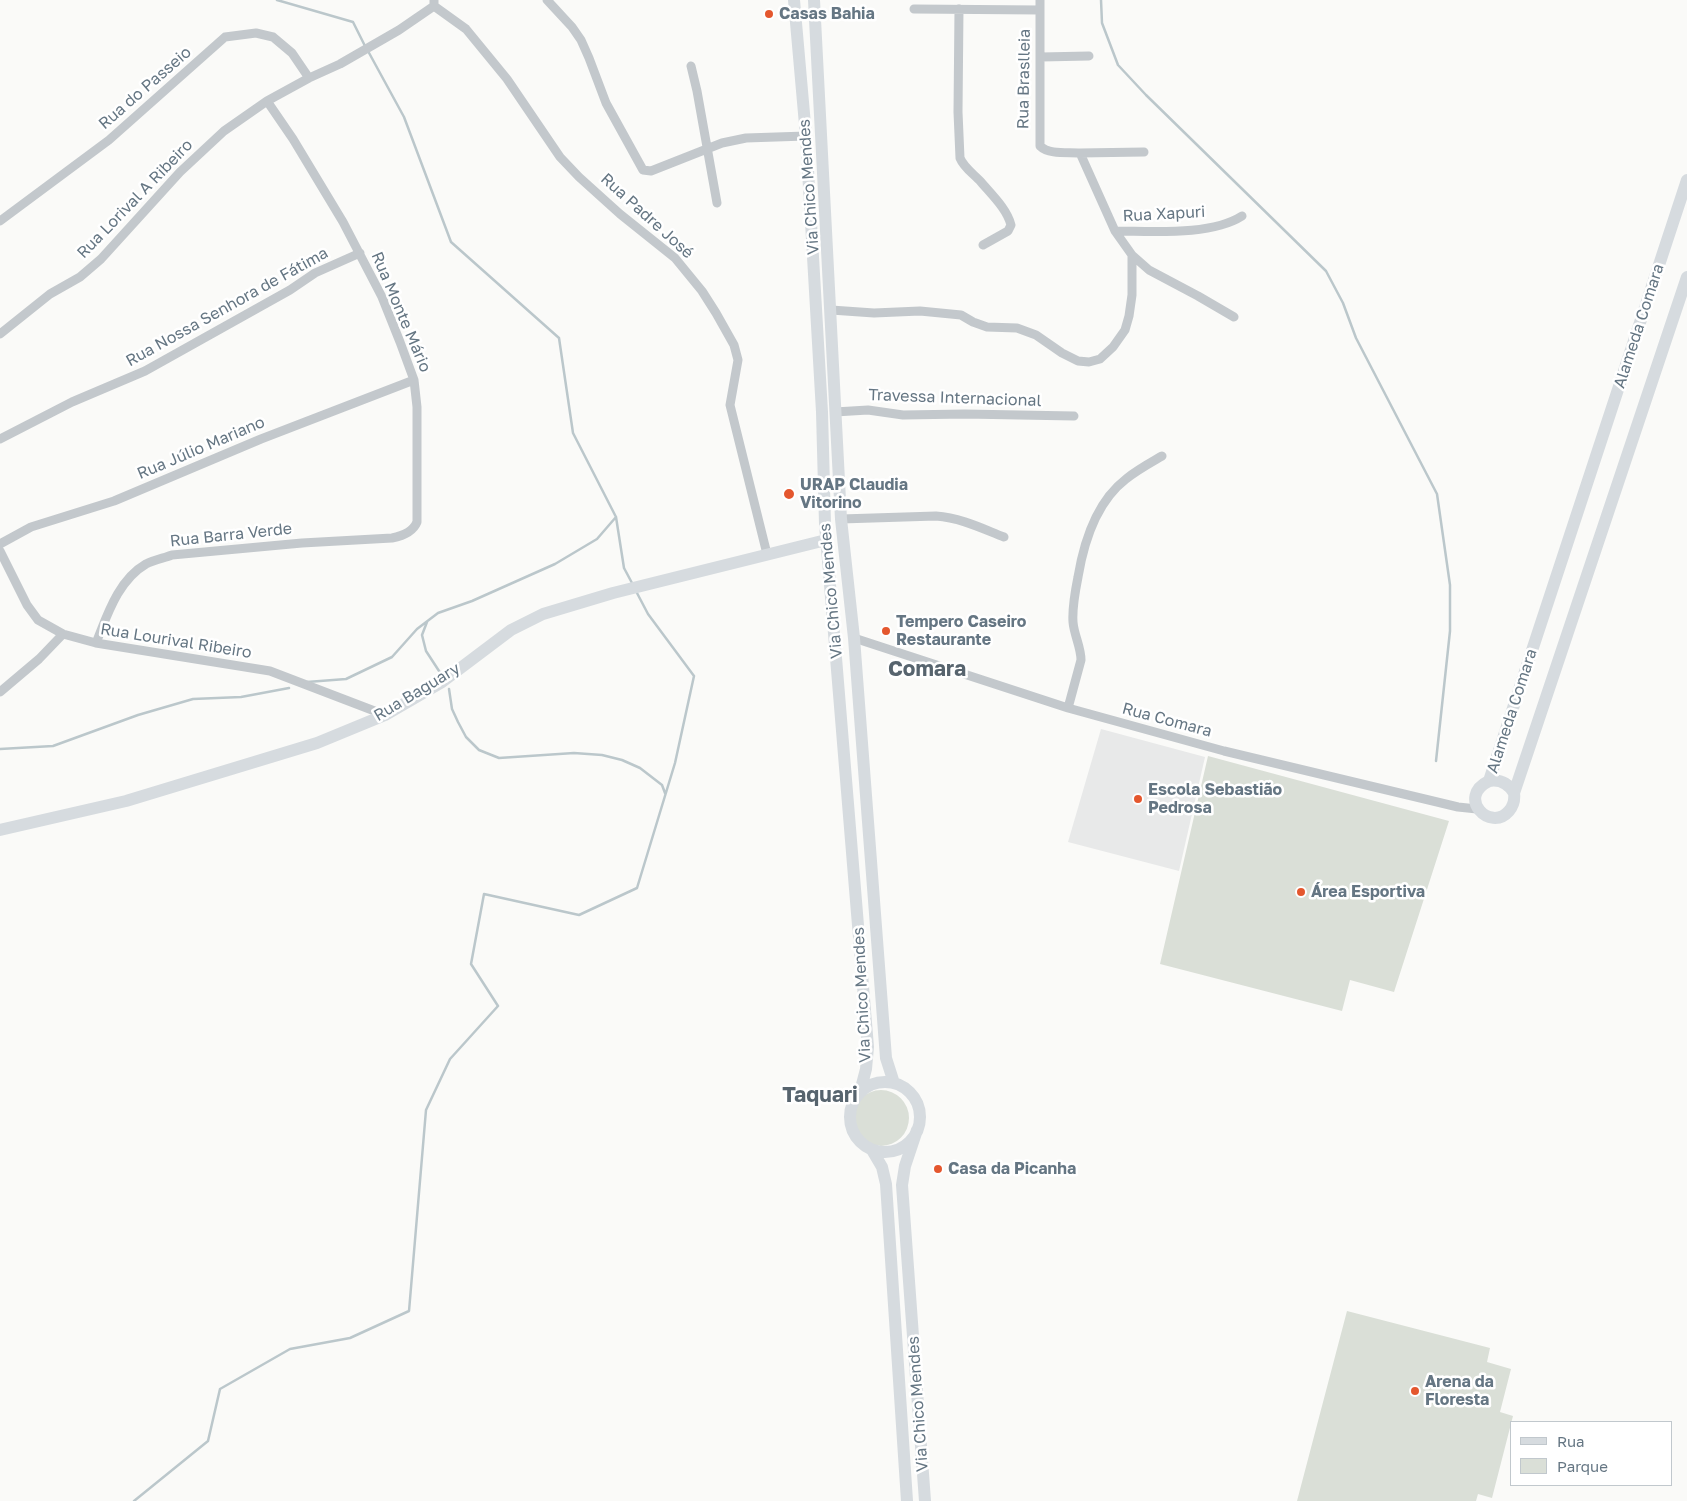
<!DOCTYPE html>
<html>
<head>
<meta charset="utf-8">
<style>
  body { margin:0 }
  #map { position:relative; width:1687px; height:1501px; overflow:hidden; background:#fafaf8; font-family:"Golos Text",sans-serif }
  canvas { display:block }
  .legend { position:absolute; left:1510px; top:1421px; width:162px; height:65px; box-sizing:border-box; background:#fff; border:1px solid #c1c8cd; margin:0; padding:6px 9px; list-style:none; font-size:15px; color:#657683 }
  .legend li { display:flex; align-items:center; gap:10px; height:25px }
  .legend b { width:25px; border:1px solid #c1c8cd }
</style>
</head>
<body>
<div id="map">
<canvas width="1687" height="1501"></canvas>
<ul class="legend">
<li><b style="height:6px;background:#d6dbdf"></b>Rua</li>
<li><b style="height:14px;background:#dadfd7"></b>Parque</li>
</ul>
</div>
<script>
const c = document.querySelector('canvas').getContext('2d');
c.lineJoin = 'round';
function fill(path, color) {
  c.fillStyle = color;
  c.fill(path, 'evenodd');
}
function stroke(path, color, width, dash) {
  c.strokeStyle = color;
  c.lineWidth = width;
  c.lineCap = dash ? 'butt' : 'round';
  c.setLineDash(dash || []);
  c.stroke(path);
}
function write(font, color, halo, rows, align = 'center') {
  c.font = font + ' "Golos Text",sans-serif';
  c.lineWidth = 5;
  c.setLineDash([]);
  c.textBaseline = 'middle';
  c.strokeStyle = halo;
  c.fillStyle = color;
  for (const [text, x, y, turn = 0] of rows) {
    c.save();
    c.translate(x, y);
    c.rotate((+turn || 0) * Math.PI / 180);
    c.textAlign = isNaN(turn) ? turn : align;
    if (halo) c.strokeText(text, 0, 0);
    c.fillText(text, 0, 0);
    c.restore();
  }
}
fill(new Path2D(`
  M1101,729L1205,757L1179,871L1068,842Z`), '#e8e9e9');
fill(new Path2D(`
  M1208,756L1449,821L1394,992L1350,980L1342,1011L1160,964Z
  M853 1118a28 28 0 1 1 56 0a28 28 0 1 1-56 0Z
  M1347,1311L1490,1348L1487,1362L1511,1369L1500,1412L1513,1416L1492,1498L1478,1494L1476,1501H1297Z`), '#dadfd7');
stroke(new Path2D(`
  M277,0L353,22L365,46
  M1101,0L1102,23L1118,65L1146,95L1326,271L1343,303L1356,338L1437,494L1450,585V631L1436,761
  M368,51L404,117L451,242L559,338L573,433L616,517L624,568L632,583
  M427,622L422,635L426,651L441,674
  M307,682L346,679L392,657L417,629L438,613L472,601L555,564L597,539L616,517
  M449,689L452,709L458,722L466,737L479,750L499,758L574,753L602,755L622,760L640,768L662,785L665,793
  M0,749L53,746L138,715L193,699L241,697L289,688
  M134,1501L208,1441L220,1389L290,1349L350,1338L409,1311L426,1110L450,1059L498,1006L471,964L484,894L579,915L637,888L675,763L694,676L648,614L637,593`), '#bbc7cb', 2.5);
stroke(new Path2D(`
  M434,0V6L466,29L507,79L560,157L579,177L620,214L675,258L702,291L716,313L734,345L738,360L730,405L767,554
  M547,0L572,27L581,40L589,58L606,103L643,170L651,171L722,143L746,138L806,136
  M914,9L1040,10
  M959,9L958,112L960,158C964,168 974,174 981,182C992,195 1007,209 1011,225L1008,231L983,245
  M1041,57L1089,56
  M691,66L697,91L717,203
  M1080,153L1144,152
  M0,221L109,140L225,37L256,33L273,37L292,53L309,78
  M1115,231C1152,231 1211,236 1242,216
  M1132,255L1149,270L1198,296L1234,317
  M831,310L874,313L920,311L961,315L973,322L987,327L1017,328L1036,335L1062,353L1078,361L1089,362L1100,359L1113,347L1125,330L1129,316L1132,295V255L1115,231L1080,153C1068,152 1049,155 1040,146V0
  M0,334L50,294L80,277L101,259L180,172L224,131L267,101L309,78L340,64L399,30L434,6
  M835,412L868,410L903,415L965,414L1074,416
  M0,439L72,402L145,371L290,290L315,273L360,253
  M841,519L936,516C961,518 981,528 1004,537
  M0,544L31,527L114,501L261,439L414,380
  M0,551L27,605L38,620L63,634L96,643L270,671L385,715
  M854,638L1068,708L1224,751L1458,807L1477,809
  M96,643C107,616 118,580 146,564C154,560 164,558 172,555L302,543L392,538C402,536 413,532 417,522V407L414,380L400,342L382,297L343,222L293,139L267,101
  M0,692L39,659L63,634
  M1068,708L1081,660C1081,647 1074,635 1073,622C1072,607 1075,592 1078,577C1084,541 1096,502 1126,479C1137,470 1150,463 1162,456`), '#c3c8cc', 9);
stroke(new Path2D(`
  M794,0L806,136L822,412L825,524L868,1047L866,1069L860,1092
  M814,0L841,519L854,638L886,1058L894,1083
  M1687,180L1489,781C1456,797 1490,833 1509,811C1514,805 1515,800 1514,793L1687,277
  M1489,781C1500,779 1508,783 1514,793
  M0,830L126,801L317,743L385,715L442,682L511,630L543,614L613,593L826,540
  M850 1117a35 35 0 1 1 70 0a35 35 0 1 1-70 0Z
  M917,1130L905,1166L902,1185L925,1501
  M872,1150L882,1167L886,1184L907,1501`), '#d6dbdf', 12);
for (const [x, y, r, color] of [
  [769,14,5,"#e4572e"],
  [789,494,6,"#e4572e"],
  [886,631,5,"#e4572e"],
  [1138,799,5,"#e4572e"],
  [1301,892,5,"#e4572e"],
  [938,1169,5,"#e4572e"],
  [1415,1391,5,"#e4572e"]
]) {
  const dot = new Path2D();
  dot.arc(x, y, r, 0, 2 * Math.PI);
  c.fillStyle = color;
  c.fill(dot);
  stroke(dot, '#fff', 2);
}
write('bold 16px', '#657683', '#fff', [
  ["Casas Bahia",779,14],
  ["URAP Claudia",800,485],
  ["Vitorino",800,503],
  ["Tempero Caseiro",896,622],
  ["Restaurante",896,640],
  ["Escola Sebastião",1148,790],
  ["Pedrosa",1148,808],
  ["Área Esportiva",1311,892],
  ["Casa da Picanha",948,1169],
  ["Arena da",1425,1382],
  ["Floresta",1425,1400]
], 'left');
write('16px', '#657683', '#fff', [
  ["Rua Braslleia",1024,79,-89],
  ["Rua do Passeio",145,88,-41],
  ["Via Chico Mendes",809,187,-94],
  ["Rua Lorival A Ribeiro",135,199,-46],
  ["Rua Xapuri",1164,214,-3],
  ["Rua Padre José",647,216,42],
  ["Rua Nossa Senhora de Fátima",227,307,-29],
  ["Rua Monte Mário",401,312,67],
  ["Alameda Comara",1639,326,-72],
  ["Travessa Internacional",955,398,2],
  ["Rua Júlio Mariano",201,448,-23],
  ["Rua Barra Verde",231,535,-6],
  ["Via Chico Mendes",831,591,-95],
  ["Rua Lourival Ribeiro",176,641,9],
  ["Rua Baguary",417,692,-31],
  ["Alameda Comara",1512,711,-72],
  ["Rua Comara",1167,720,15],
  ["Via Chico Mendes",862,995,-93],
  ["Via Chico Mendes",918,1404,-94]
]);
write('bold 21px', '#57646e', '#fff', [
  ["Comara",927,669],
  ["Taquari",820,1095]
]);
</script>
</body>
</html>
